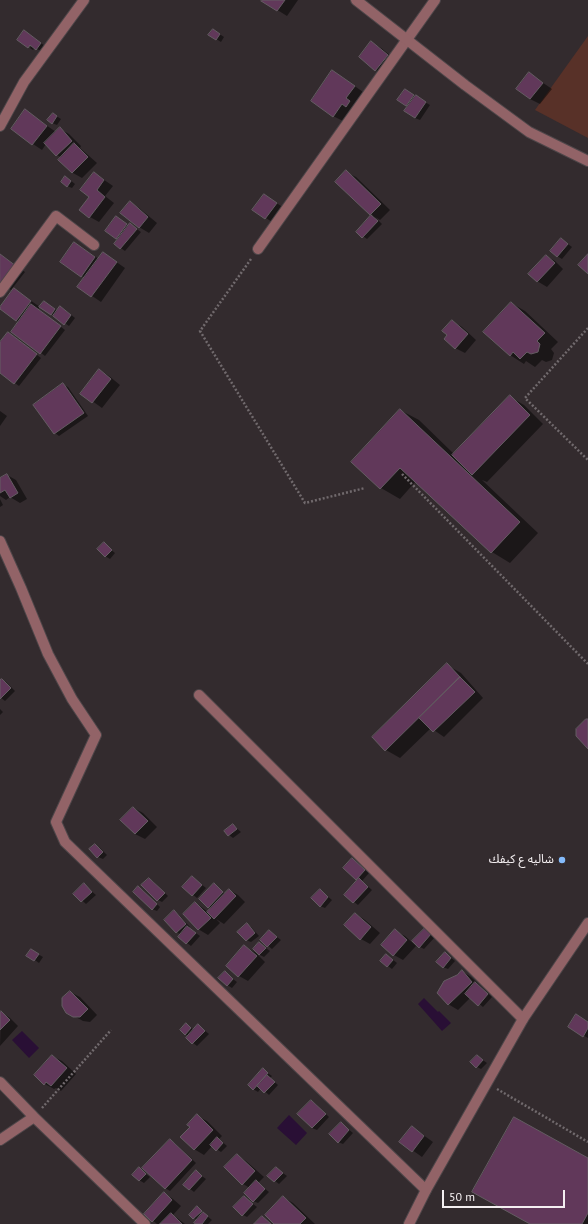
<!DOCTYPE html>
<html>
<head>
<meta charset="utf-8">
<style>
  body { margin:0 }
  #map { position:relative; width:588px; height:1224px; overflow:hidden; background:#332b2e; font-family:"PT Sans",sans-serif }
  canvas { display:block }
  .scale { position:absolute; left:442px; top:1190px; width:123px; height:18px; box-sizing:border-box; border:2px solid #f4eff1; border-top:0; padding-left:5px; font-size:12px; line-height:14px; white-space:nowrap; color:#f4eff1; -webkit-text-stroke:3px #332b2e; paint-order:stroke }
</style>
</head>
<body>
<div id="map">
<canvas width="588" height="1224"></canvas>
<div class="scale">50 m</div>
</div>
<script>
const c = document.querySelector('canvas').getContext('2d');
c.lineJoin = 'round';
function fill(path, color) {
  c.fillStyle = color;
  c.fill(path, 'evenodd');
}
function stroke(path, color, width, dash) {
  c.strokeStyle = color;
  c.lineWidth = width;
  c.lineCap = dash ? 'butt' : 'round';
  c.setLineDash(dash || []);
  c.stroke(path);
}
function write(font, color, halo, rows, align = 'center') {
  c.font = font + ' "PT Sans","Noto Sans Arabic",sans-serif';
  c.lineWidth = 3.5;
  c.setLineDash([]);
  c.textBaseline = 'middle';
  c.strokeStyle = halo;
  c.fillStyle = color;
  for (const [text, x, y, turn = 0] of rows) {
    c.save();
    c.translate(x, y);
    c.rotate((+turn || 0) * Math.PI / 180);
    c.textAlign = isNaN(turn) ? turn : align;
    if (halo) c.strokeText(text, 0, 0);
    c.fillText(text, 0, 0);
    c.restore();
  }
}
fill(new Path2D(`
  M588,36V138L535,110Z`), '#583128');
fill(new Path2D(`
  M424,998L438,1012L439,1011L451,1023L442,1031L418,1004Z
  M22,1031L39,1048L29,1058L12,1040Z
  M289,1115L307,1133L296,1145L277,1128Z`), '#290f35');
fill(new Path2D(`
  M263,0H298L287,16L263,1Z
  M218,33L224,37L221,42L210,35Z
  M29,34L45,46L41,51L35,48L33,50L30,48L34,42Z
  M372,43L381,48L397,61L385,75L376,70Z
  M530,74L552,89L540,104L530,99Z
  M342,77L363,92L343,121L333,116Z
  M409,93L430,105L420,120L415,118L409,107L398,100Z
  M26,111L56,132L60,129L69,134L81,146L80,148L97,163L82,178L73,173L60,160L62,158L57,155L46,144L42,150L33,144L12,129Z
  M53,114L61,119L57,125L52,123Z
  M346,172L356,177L390,210L380,220L375,217L382,224L367,239L357,232L373,215L370,214Z
  M94,173L113,186L105,196L114,203L99,222L90,217V197Z
  M70,180L75,184L72,188L67,186Z
  M273,201L286,209L275,224L254,210Z
  M130,203L139,208L157,223L149,233L139,227Z
  M121,220L129,226L131,225L141,232L125,251L115,244L119,239L117,238Z
  M561,239L572,247L562,259L557,256Z
  M74,243L99,259H112L125,268L101,302L79,287L85,278L82,276Z
  M0,254L25,272L11,290L0,284Z
  M546,256L555,261L563,269L547,287L537,281Z
  M14,289L40,307L38,309L65,330L45,356L12,331L19,322L16,320Z
  M511,303L525,311L558,342L551,349L554,353L552,360L546,362L542,360L535,367L526,361L524,364L510,355Z
  M49,305L58,311L65,310L75,318L69,326L41,307Z
  M452,321L462,327L476,340L465,353L455,348L449,335Z
  M13,336L41,358L19,386L0,372V344Z
  M100,370L109,376L120,385L102,408L81,393Z
  M63,385L68,387L88,416L59,436L55,433Z
  M510,397L524,405L543,424L487,482L482,480L538,533L510,563L492,552L416,481L400,499L381,488L352,462L400,410L419,420L454,454Z
  M0,411L7,416L0,426Z
  M7,475L16,480L27,499L20,503L10,497L6,500L0,496V479Z
  M0,499L3,505L0,507Z
  M104,544L115,553L110,559L105,556Z
  M447,665L461,673L483,698L444,737L431,728L400,758L386,750Z
  M2,680L6,682L15,691L5,701L0,697V682Z
  M0,709L3,712L0,715Z
  M134,808L143,813L157,827L145,839L135,834L122,820Z
  M233,825L241,832L233,838L229,835Z
  M95,845L100,848L107,855L103,859L98,857Z
  M352,859L369,873L362,881L372,890L358,905L345,895L358,881L344,868Z
  M192,877L206,888L197,898L183,887Z
  M149,879L153,881L168,896L162,902L158,900Z
  M84,885L96,895L86,904L75,894Z
  M214,885L225,894L229,890L238,895L245,902L224,924L216,919L220,923L208,935L198,929L196,903L208,912L212,909L209,907Z
  M139,888L143,890L160,907L157,911L152,909Z
  M320,890L332,900L325,908L320,906Z
  M174,911L178,914L190,927L189,928L200,936L191,946L179,937L181,935L177,932L165,920Z
  M356,914L365,920L380,933L370,944L361,939Z
  M247,925L251,927L259,936L251,942L246,940Z
  M425,929L435,937L424,949L420,947Z
  M269,931L281,940L272,949L261,940Z
  M395,931L405,936L416,946L403,960L394,955Z
  M259,943L270,951L264,957L258,954Z
  M244,946L256,953L265,962L248,981L239,976Z
  M36,953L43,957L39,963L28,955Z
  M445,953L455,961L448,969L443,967Z
  M387,955L397,963L392,969L388,966Z
  M462,971L471,977L492,997L483,1007L471,997L458,1010L448,1004L457,975Z
  M225,973L237,982L232,988L227,985Z
  M70,992L80,997L97,1015L90,1022L83,1021L67,1012Z
  M1,1012L10,1018L18,1026L0,1046Z
  M588,1023V1038L569,1027Z
  M187,1025L194,1030L199,1026L209,1034L197,1046L187,1038L189,1036L185,1034Z
  M52,1056L62,1061L76,1074L61,1091L56,1088L54,1089L45,1084Z
  M477,1056L487,1063L481,1069L477,1067Z
  M263,1070L272,1076L270,1078L278,1085L269,1095L261,1088L258,1092L253,1089Z
  M312,1101L316,1104L329,1117L317,1130L312,1128Z
  M197,1116L207,1121L222,1136L219,1139L227,1146L221,1152L212,1146L204,1155L194,1149L191,1127Z
  M341,1123L353,1133L343,1144L338,1142Z
  M412,1127L433,1142L422,1157L401,1142Z
  M170,1140L175,1143L196,1163L170,1191L165,1188Z
  M237,1155L246,1161L264,1177L258,1183L269,1192L258,1203L253,1201L250,1188L243,1184Z
  M588,1159V1224H532Z
  M276,1168L287,1176L279,1184L269,1176Z
  M139,1169L150,1177L144,1183L139,1180Z
  M196,1172L206,1179L194,1192L184,1184Z
  M164,1194L173,1199L181,1206L173,1215L185,1224H157L145,1214Z
  M244,1197L257,1207L247,1217L243,1215Z
  M283,1197L293,1203L315,1224H275Z
  M197,1208L212,1220L208,1224H197V1220L190,1215Z`), '#0007');
const building = new Path2D(`
  M262,0H285L277,11L261,1Z
  M213,29L220,34L216,40L208,35Z
  M24,30L41,43L36,50L30,45L28,48L17,40Z
  M371,41L388,55L375,71L359,57Z
  M332,70L355,86L346,98L350,101L346,107L342,104L333,117L311,101Z
  M529,72L543,83L530,99L516,89Z
  M405,89L414,95L406,106L397,100Z
  M416,95L426,102L415,118L404,111Z
  M25,109L47,126L32,145L11,129Z
  M53,113L57,116L52,124L47,120Z
  M60,127L72,141L56,156L44,143Z
  M74,143L88,157L72,173L58,160Z
  M346,170L381,204L370,215L335,182Z
  M94,172L104,180L97,190L105,197L89,218L79,210L89,197L80,190Z
  M65,176L71,181L67,187L61,182Z
  M264,194L277,203L265,219L252,210Z
  M130,201L148,217L139,228L120,213Z
  M371,215L378,221L362,238L356,232Z
  M116,216L127,224L116,239L105,231Z
  M130,223L137,229L120,249L114,244Z
  M561,238L568,244L557,257L550,251Z
  M74,242L95,257L81,277L60,262Z
  M103,252L117,262L91,297L77,287Z
  M0,254L16,266L0,285Z
  M588,254V274L578,265Z
  M546,255L555,263L537,282L528,274Z
  M14,288L31,301L16,321L0,309V307Z
  M44,301L55,309L51,315L39,307Z
  M511,302L545,333L537,341L540,344L538,352L531,354L527,352L520,359L513,352L510,356L483,332Z
  M31,304L61,326L40,354L11,332Z
  M60,306L71,315L64,325L53,316Z
  M452,320L468,334L455,349L444,339L447,335L442,331Z
  M8,332L37,354L14,384L0,373V342Z
  M99,369L111,379L92,403L80,394Z
  M63,383L84,413L54,434L33,405Z
  M510,395L530,415L472,475L452,455Z
  M400,409L520,522L491,553L400,468L380,489L351,462Z
  M7,474L18,493L10,498L5,490L0,493V478Z
  M104,542L112,550L105,557L97,549Z
  M447,663L460,677L385,751L372,737Z
  M460,677L475,692L433,732L419,718Z
  M2,679L11,688L0,699V680Z
  M586,719H588V749L576,736V729Z
  M133,807L148,821L135,834L120,820Z
  M233,824L237,829L228,836L224,831Z
  M95,844L103,852L97,858L89,849Z
  M352,858L365,870L356,880L343,868Z
  M192,876L202,885L192,896L182,887Z
  M149,878L165,893L157,901L141,885Z
  M359,878L368,887L353,903L344,895Z
  M84,883L92,892L81,902L73,894Z
  M214,883L223,892L208,908L199,899Z
  M138,886L157,904L152,910L133,892Z
  M229,889L236,896L214,919L207,912Z
  M320,889L328,897L320,907L311,898Z
  M195,902L211,918L198,930L183,914Z
  M174,910L186,924L176,933L164,920Z
  M355,913L371,927L360,940L344,925Z
  M247,923L255,933L246,941L237,932Z
  M187,926L196,933L186,944L178,937Z
  M425,928L431,934L419,948L412,941Z
  M395,929L407,940L393,956L381,945Z
  M269,930L277,937L267,947L260,940Z
  M259,942L266,948L259,955L253,949Z
  M244,945L257,956L238,977L226,966Z
  M31,949L39,954L34,961L26,956Z
  M445,952L451,958L443,968L436,962Z
  M386,954L393,960L387,967L380,961Z
  M462,970L472,982L448,1005L437,993L444,981L457,975Z
  M225,971L233,979L227,986L218,978Z
  M475,982L488,994L478,1006L465,994Z
  M70,991L88,1009L80,1017H73L66,1013L62,1006V998Z
  M1,1011L10,1020L0,1030V1012Z
  M576,1014L588,1022V1028L583,1037L568,1027Z
  M186,1023L191,1028L185,1035L180,1030Z
  M198,1024L205,1031L192,1044L186,1038Z
  M52,1055L67,1068L51,1086L46,1082L44,1085L34,1075Z
  M477,1055L483,1060L476,1068L470,1062Z
  M263,1068L268,1073L253,1090L248,1085Z
  M267,1075L275,1082L264,1093L257,1086Z
  M311,1100L326,1114L312,1128L297,1114Z
  M197,1114L213,1130L194,1150L180,1137L190,1127L187,1125Z
  M514,1117L588,1158V1213L582,1224H530L472,1192Z
  M341,1122L349,1130L338,1143L329,1134Z
  M412,1126L424,1136L412,1152L399,1142Z
  M217,1137L223,1143L216,1151L210,1145Z
  M170,1139L192,1160L165,1189L142,1168Z
  M237,1154L255,1171L242,1185L224,1167Z
  M139,1167L146,1174L139,1181L132,1175Z
  M276,1167L283,1173L274,1182L267,1176Z
  M196,1170L202,1176L189,1190L183,1185Z
  M256,1180L265,1189L253,1202L244,1193Z
  M164,1192L172,1200L152,1222L144,1214Z
  M244,1196L253,1204L242,1216L233,1207Z
  M283,1196L306,1218L300,1224H274L265,1215Z
  M197,1206L202,1211L193,1219L189,1215Z
  M203,1212L208,1216L202,1224H196L194,1223Z
  M171,1213L182,1224H160Z
  M262,1216L271,1224H254Z`);
fill(building, '#61385a');
stroke(building, '#645c62', 1);
const minor = new Path2D(`
  M0,126L24,82L84,0
  M258,249L435,0
  M0,292L56,216L94,245
  M0,541L21,588L48,654L72,699L96,735L56,822L65,842L426,1190
  M199,695L523,1019
  M0,1082L34,1117L145,1224
  M0,1140L34,1117`);
const tertiary = new Path2D(`
  M356,0L465,85L529,132L588,161
  M409,1224L426,1190L523,1019L588,923`);
stroke(minor, '#4e4649', 12);
stroke(tertiary, '#4e4649', 12);
stroke(new Path2D(`
  M251,259L200,331L305,503L365,488
  M588,328L525,398L588,460
  M402,474L588,664
  M497,1089L588,1142
  M42,1108L111,1030`), '#716a6d', 2.5, [2, 2]);
stroke(minor, '#926367', 10);
stroke(tertiary, '#926367', 10);
for (const [x, y, r, color] of [
  [562,860,4,"#85bbfb"]
]) {
  const dot = new Path2D();
  dot.arc(x, y, r, 0, 2 * Math.PI);
  c.fillStyle = color;
  c.fill(dot);
  stroke(dot, '#332b2e', 1.5);
}
write('12px', '#f4eff1', '#332b2e', [
  ["شاليه ع كيفك",554,860]
], 'right');
</script>
</body>
</html>
